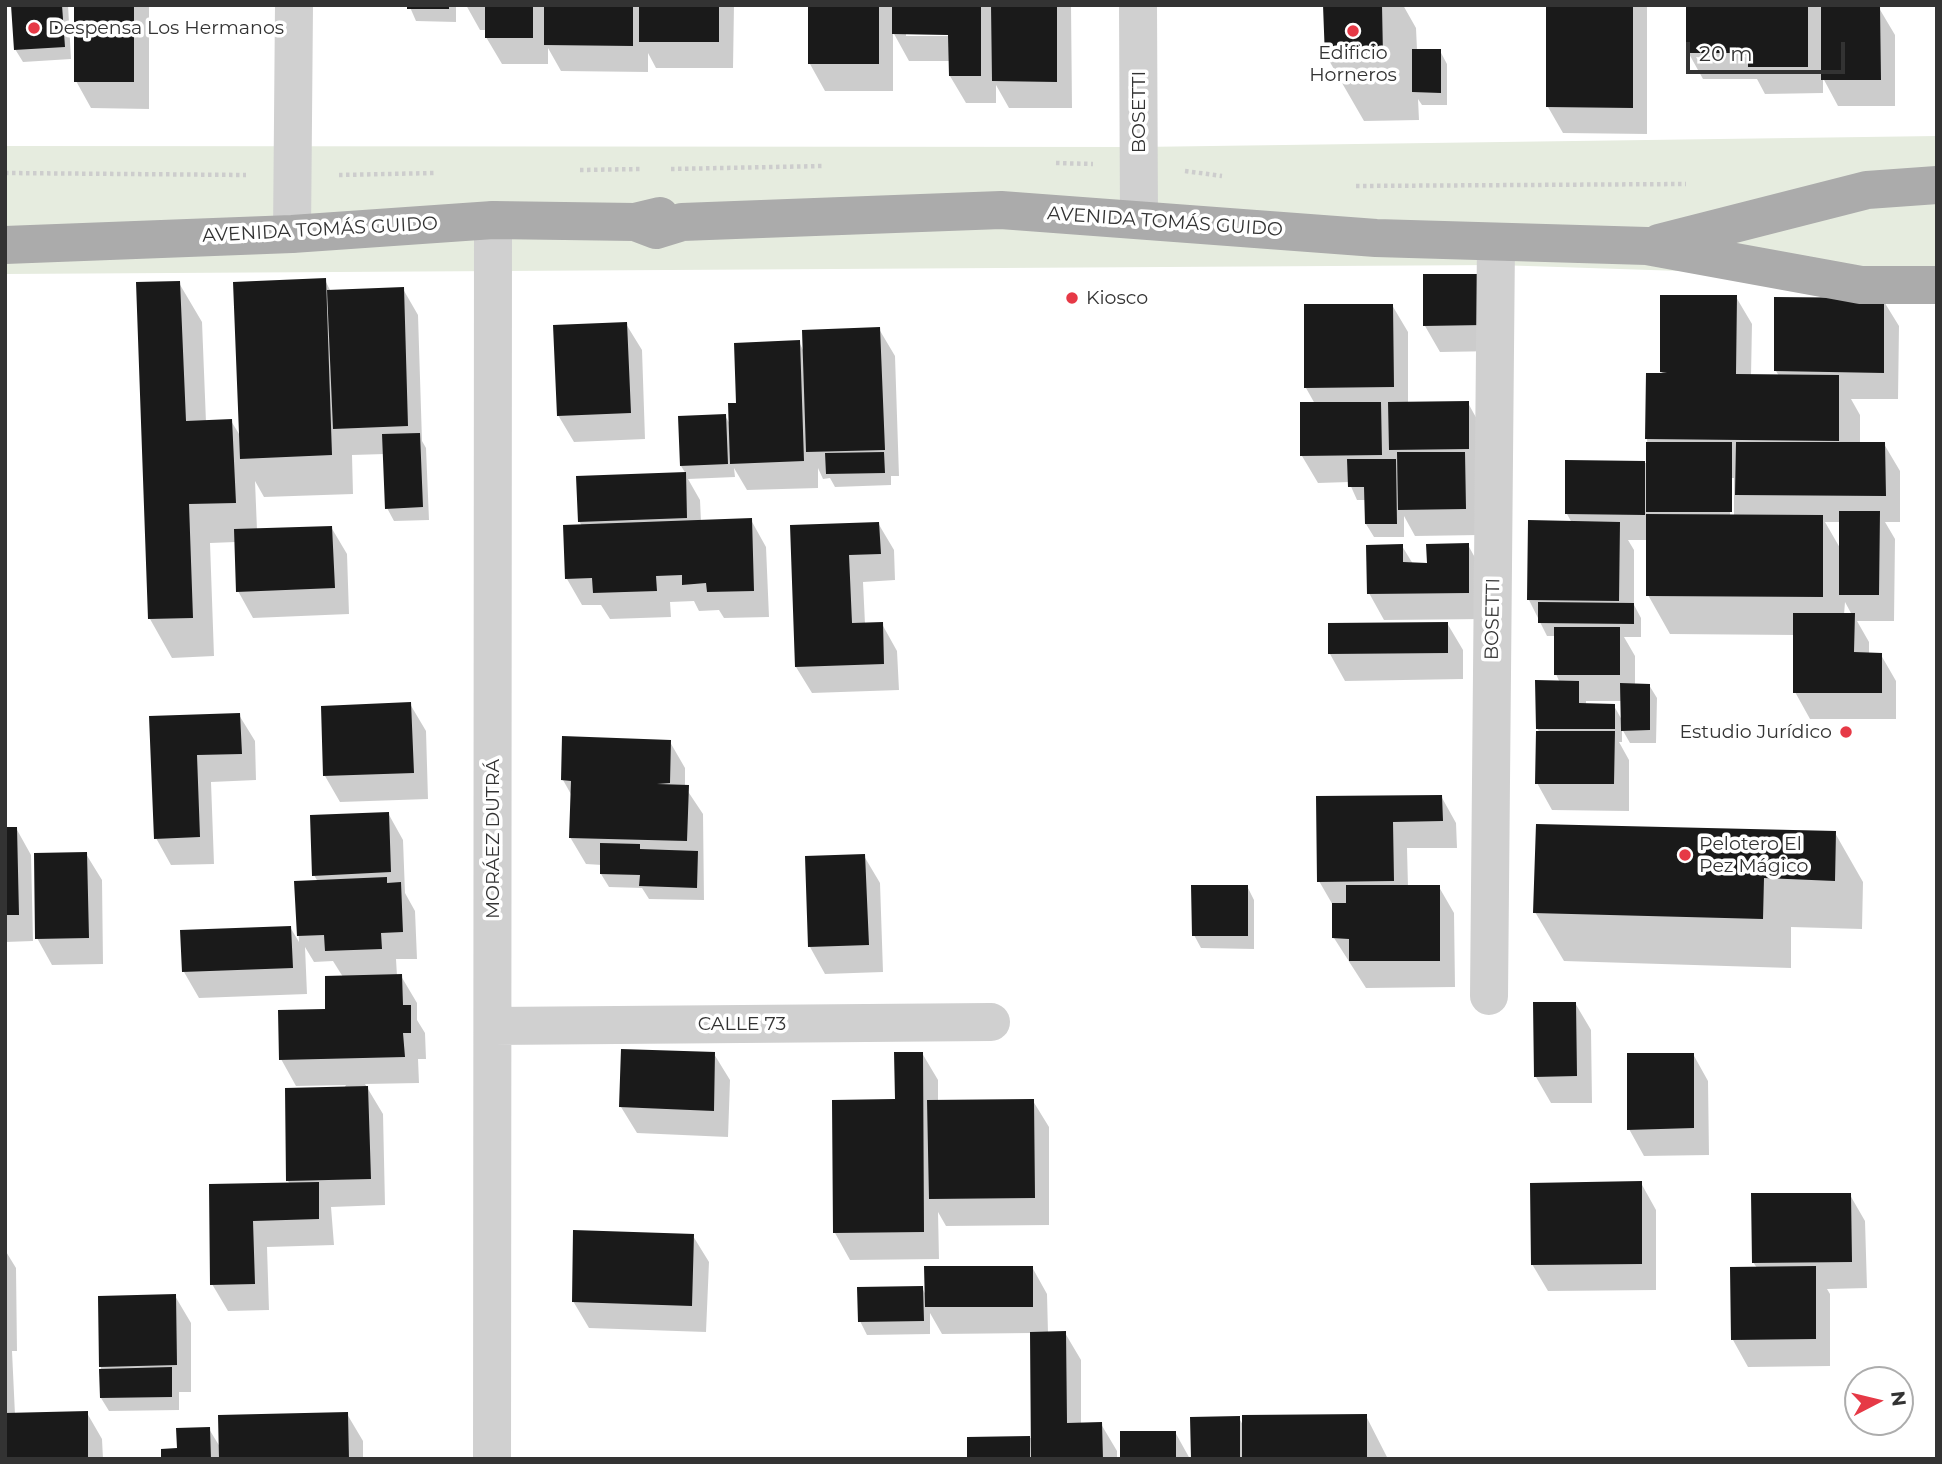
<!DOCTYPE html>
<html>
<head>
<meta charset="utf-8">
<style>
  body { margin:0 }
  #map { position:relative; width:1942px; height:1464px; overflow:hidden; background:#fff; font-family:Montserrat,sans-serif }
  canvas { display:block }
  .frame { position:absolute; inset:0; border:7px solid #333; pointer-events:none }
  .north { position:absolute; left:1844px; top:1366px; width:70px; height:70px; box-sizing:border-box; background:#fff; border:2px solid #adadad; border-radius:50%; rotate:83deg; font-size:19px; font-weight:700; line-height:28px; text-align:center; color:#333 }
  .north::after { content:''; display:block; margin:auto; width:24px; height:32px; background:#e63946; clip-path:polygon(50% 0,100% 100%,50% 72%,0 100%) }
  .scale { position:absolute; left:1686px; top:42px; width:159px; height:32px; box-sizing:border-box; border:4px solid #333; border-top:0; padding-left:9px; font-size:21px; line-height:24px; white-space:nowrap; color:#333; -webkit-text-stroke:5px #fff; paint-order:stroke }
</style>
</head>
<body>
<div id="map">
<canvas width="1942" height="1464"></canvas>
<div class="frame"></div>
<div class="north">N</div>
<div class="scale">20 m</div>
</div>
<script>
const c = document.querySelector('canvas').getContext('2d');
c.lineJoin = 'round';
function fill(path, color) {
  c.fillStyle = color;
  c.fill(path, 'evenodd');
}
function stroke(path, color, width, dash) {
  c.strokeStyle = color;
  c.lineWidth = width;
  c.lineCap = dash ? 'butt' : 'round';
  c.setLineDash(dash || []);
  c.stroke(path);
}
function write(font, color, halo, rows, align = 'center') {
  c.font = font + ' Montserrat,sans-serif';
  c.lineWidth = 7;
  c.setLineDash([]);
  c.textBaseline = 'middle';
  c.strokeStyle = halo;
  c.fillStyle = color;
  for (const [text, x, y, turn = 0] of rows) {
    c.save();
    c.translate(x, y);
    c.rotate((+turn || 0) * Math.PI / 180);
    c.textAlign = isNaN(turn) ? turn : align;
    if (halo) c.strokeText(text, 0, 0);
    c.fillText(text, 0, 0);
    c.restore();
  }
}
fill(new Path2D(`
  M1937,136V275H1804L1497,265L5,274V146L1139,147Z`), '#e6ecdf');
fill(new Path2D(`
  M13,5H68L71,59L23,62L15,49Z
  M76,5H149V109L91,108L76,81Z
  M409,5H456V22L416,21Z
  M466,5H734L733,68H656L648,53V72L561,71L548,48V64H502L486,37V30H480Z
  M809,5H1071L1072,108H1009L996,85V103H966L950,76V61H909L893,32V91H825L810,64ZM906,33H957V36H906Z
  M1325,5H1403L1416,28L1417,50L1440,51L1447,64V105H1422L1418,99L1419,120L1364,121L1327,57Z
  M1548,5H1647V134L1563,133L1548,107Z
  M1688,5L1879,8L1895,35V106H1838L1823,78V93L1765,94L1757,79H1703L1688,52Z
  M1483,275L1499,351L1440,352L1425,326Z
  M325,280L331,292L403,289L418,315L422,441L426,448L429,520L394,521L387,508L385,454L352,455L353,494L264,497L255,481L257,530L331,527L347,554L349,614L253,618L238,591L236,542L210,543L214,656L172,658L150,619L179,283L202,322L206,422L231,421L241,437Z
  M1736,297L1752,324L1751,376H1779L1776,371L1883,300L1899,326L1898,399H1851L1860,415V444H1884L1900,471V522H1885L1895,539L1894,621H1857L1869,642V654L1881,655L1896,681V719H1810L1795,692V635L1670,634L1648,595V540H1628L1634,550V605L1641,618V637H1624L1635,656V685H1649L1657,698L1656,743H1630L1622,729V742H1619L1629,760V811L1552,810L1537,783L1540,733L1537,728L1560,683L1556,674V636H1547L1529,600L1572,523L1567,514V462L1648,463L1647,439L1664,375L1662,372ZM1730,478H1734V521H1730ZM1825,522H1841L1840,548ZM1845,602L1852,615H1844ZM1586,701H1622V720L1614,706L1586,705Z
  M1392,305L1408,332V404L1468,403L1483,430L1480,535L1415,536L1404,516V537H1374L1366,524V500H1357L1349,482L1318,483L1302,456V404H1315L1306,388Z
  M626,324L642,350L645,439L574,442L558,415Z
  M879,329L895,356L899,476H891V485L835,487L830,478L823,479L818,468V488L747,490L734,468L735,477L688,479L700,500L701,522L751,520L766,547L769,617L724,618L719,610L699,611L694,601L670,602L671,617L610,619L601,605H582L567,579L582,526L579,521L686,474L681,466L725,416L730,424L737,404L799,342L804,352Z
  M878,523L894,550L895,580L863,582L865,624H882L897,651L899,690L812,693L796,667L791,526Z
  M1468,545L1483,572L1484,619L1384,620L1369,593L1402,546L1413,564H1429Z
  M1447,623L1463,650V679L1345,681L1330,654V625Z
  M410,704L426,731L428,799L340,802L325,776Z
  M239,715L255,741L256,780L211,782L214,864L171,865L156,838L151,718Z
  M670,742L685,768V787L703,814L704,900L649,899L642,888L609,887L601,874L602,865L586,864L570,837L572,796L563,780Z
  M1441,796L1456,823L1457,848H1407L1408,887H1439L1454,913L1455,987L1366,988L1334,938V907L1319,881L1317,798Z
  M388,813L403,840L405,893L415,911L417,959H396L397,976H401L417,1003V1020L425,1033L426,1059H418L419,1083L365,1084L383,1114L385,1205L331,1207L334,1245L267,1247L269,1310L228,1311L212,1284L211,1186L290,1184L288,1181L346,1085L296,1086L281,1059L327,1011L343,977L333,961L314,962L305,947L307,994L199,998L184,972L290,927L299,942L296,883L318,882L314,875Z
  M5,828H16L31,855L33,941L5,942Z
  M1835,833L1863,882L1862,929L1791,927V968L1564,961L1535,912Z
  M86,854L102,880L103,964L52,965L37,938Z
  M864,856L880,883L883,972L825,974L810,947Z
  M1247,886L1254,900V949L1201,948L1194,935Z
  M1575,1003L1591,1030L1592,1103H1551L1536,1077Z
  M922,1053L938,1080V1102L1033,1101L1049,1127V1225L946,1226L938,1212L939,1259L850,1260L835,1233Z
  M714,1054L730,1080L728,1137L637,1133L621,1107Z
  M1693,1054L1708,1081L1709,1155L1644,1156L1629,1129Z
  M1641,1183L1656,1210V1290L1548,1291L1532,1264Z
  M1850,1195L1865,1221L1867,1288L1827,1289L1830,1294V1366L1748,1367L1733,1340L1757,1268L1753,1262Z
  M693,1236L709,1262L706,1332L589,1328L573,1301Z
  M5,1250L16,1268L17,1351H12L15,1415L87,1413L102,1439L103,1459H5Z
  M1032,1267L1047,1294L1048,1333H1065L1081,1360V1424H1101L1117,1451V1459H969V1438H1033L1032,1333L942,1334L930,1313V1334L867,1335L860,1321L922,1288L926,1295Z
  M175,1296L191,1323V1392H179V1410L109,1411L101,1398V1366Z
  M347,1414L363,1441V1459H163L209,1429L220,1447Z
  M1366,1416L1388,1459H1192L1239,1418L1244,1427Z
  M1175,1432L1190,1459H1122Z`), '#0003');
fill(new Path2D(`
  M11,5H62L65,47L14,50Z
  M74,5H134V82H74Z
  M407,5H449V9H407Z
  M485,5H533V38H485Z
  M544,5H633V46L544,45Z
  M639,5H719V42H639Z
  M808,5H879V64H808Z
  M892,5H981V76H949L948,35L892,34Z
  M991,5H1057V82L992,81Z
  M1323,5H1382L1383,56L1325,58Z
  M1546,5H1633V108L1546,107Z
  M1686,5H1808V67H1748V53H1686Z
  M1821,6H1880L1881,80H1821Z
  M1412,49H1441V93L1412,92Z
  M1423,274H1484V325L1423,326Z
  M326,278L332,455L240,459L233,282Z
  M180,281L186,421L232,419L236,503L189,504L193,618L148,619L136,282Z
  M404,287L408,426L333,429L327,290Z
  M1660,295H1737L1736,374L1839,375V441L1645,439L1646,373H1667L1660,372Z
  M1774,297L1884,298V373L1774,371Z
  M1304,304H1393L1394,387L1304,388Z
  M627,322L631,413L557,416L553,325Z
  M880,327L885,450L806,452L802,330Z
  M800,340L804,461L730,464L728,403H736L734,343Z
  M1469,401V449L1389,450L1388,402Z
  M1300,402H1381L1382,455L1300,456Z
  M726,414L728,464L680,466L678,416Z
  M420,433L423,507L385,509L382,434Z
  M1646,442H1732V512H1646Z
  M1736,442H1885L1886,496L1735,495Z
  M884,452L885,473L826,474L825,453Z
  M1397,452H1465L1466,509L1398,510Z
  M1347,459H1396L1397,524H1365L1364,487H1348Z
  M1565,460L1645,461V515L1565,514Z
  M686,472L687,518L578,522L576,476Z
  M1839,511H1880L1879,595H1839Z
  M1646,514L1823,515V597L1646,596Z
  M752,518L754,591L707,592L706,583L682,585V575L656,576L657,591L593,593L592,578L565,579L563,525Z
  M1528,520L1620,522L1619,601L1527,600Z
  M879,522L881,554L849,555L852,623L883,622L884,664L795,667L790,525Z
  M332,526L335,588L236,592L234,529Z
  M1469,543V593L1367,594L1366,545L1403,544V562L1427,563L1426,544Z
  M1538,602L1634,603V624L1538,623Z
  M1793,613H1855L1854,652L1882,653V693H1793Z
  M1448,622V653L1328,654V623Z
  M1554,627H1620V675H1554Z
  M1535,680L1579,681V703L1615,704V729H1536Z
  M1620,683L1650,684V730L1621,731Z
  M411,702L414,773L323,776L321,706Z
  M240,713L242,754L197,755L200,837L154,839L149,716Z
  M1536,731H1615L1614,784H1535Z
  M562,736L671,740L670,783L657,784L689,785L687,841L569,838L571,781L561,780Z
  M1442,795L1443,821L1393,822L1394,881L1317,882L1316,796Z
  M389,812L391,872L312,876L310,815Z
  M1536,824L1836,831L1835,881L1764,878L1763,919L1533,913Z
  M5,827H17L19,915H5Z
  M600,843L640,844V849L698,851L697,888L639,886L640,875L600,874Z
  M87,852L89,938L35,939L34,853Z
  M865,854L869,945L808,947L805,856Z
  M387,877V883L401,882L403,932L381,933L382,949L325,951L324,935L297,936L294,881Z
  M1191,885H1248V936H1192Z
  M1346,885H1440V961H1349V939L1332,938V903H1346Z
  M291,926L293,968L182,972L180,930Z
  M402,974L403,1005H411V1033H403L405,1057L279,1060L278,1010L325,1009V976Z
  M1533,1002H1576L1577,1076L1534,1077Z
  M621,1049L715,1052L714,1111L619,1107Z
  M894,1052H923L924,1232L833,1233L832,1100L895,1099Z
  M1627,1053H1694V1128L1627,1130Z
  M368,1086L371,1179L286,1181L285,1088Z
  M1034,1099L1035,1198L929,1199L927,1100Z
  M1642,1181V1264L1531,1265L1530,1183Z
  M319,1182V1219L253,1221L255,1284L210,1285L209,1184Z
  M1751,1193H1851L1852,1262L1752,1263Z
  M573,1230L694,1234L692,1306L572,1302Z
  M924,1266H1033V1307H925Z
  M1816,1266V1339L1731,1340L1730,1267Z
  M923,1286L924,1321L858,1322L857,1287Z
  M176,1294L177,1365L99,1367L98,1296Z
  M1066,1331L1067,1423L1102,1422L1103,1459H1031L1030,1332Z
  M172,1367V1397L100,1398L99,1369Z
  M88,1411V1459H5V1413Z
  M348,1412L349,1459H219L218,1415Z
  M1367,1414V1459H1242V1415Z
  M1240,1416V1459H1191L1190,1417Z
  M210,1427L211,1459H161V1449L177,1448L176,1428Z
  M1120,1431H1176V1459H1120Z
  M1030,1436V1459H967V1437Z`), '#1a1a1a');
stroke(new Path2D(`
  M1056,163L1093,164
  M671,169L823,166
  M580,170L641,169
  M1185,171L1222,176
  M5,173L246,175
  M339,175L435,173
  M1356,186L1686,184`), '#cdcdcd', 4.5, [3.5, 3.5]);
stroke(new Path2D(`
  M1138,5L1139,220
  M292,234L294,5
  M1489,996L1496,242
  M493,1026L991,1022
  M492,1459L493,220`), '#d0d0d0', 38);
stroke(new Path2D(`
  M635,222L656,230L682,222L1001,210L1376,238L1647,246L1861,285H1937
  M1659,243L1867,190L1937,185
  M5,245L292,234L493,220L635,222L660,216`), '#ababab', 38);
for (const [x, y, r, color] of [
  [34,28,7,"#e63946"],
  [1353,31,7,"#e63946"],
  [1072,298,7,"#e63946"],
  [1846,732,7,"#e63946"],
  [1685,855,7,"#e63946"]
]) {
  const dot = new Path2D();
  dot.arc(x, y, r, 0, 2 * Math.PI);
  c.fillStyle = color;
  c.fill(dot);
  stroke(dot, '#fff', 2.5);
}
write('19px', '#333', '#fff', [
  ["Despensa Los Hermanos",48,28],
  ["Edificio",1353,53,"center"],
  ["Horneros",1353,75,"center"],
  ["Kiosco",1086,298],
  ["Estudio Jurídico",1832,732,"right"],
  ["Pelotero El",1699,844],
  ["Pez Mágico",1699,866]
], 'left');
write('19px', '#333', '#fff', [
  ["BOSETTI",1139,112,-90],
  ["AVENIDA TOMÁS GUIDO",1165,222,4],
  ["AVENIDA TOMÁS GUIDO",320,230,-3],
  ["BOSETTI",1493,619,-89],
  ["MORÁEZ DUTRÁ",493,839,-90],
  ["CALLE 73",742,1024]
]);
</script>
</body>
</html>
